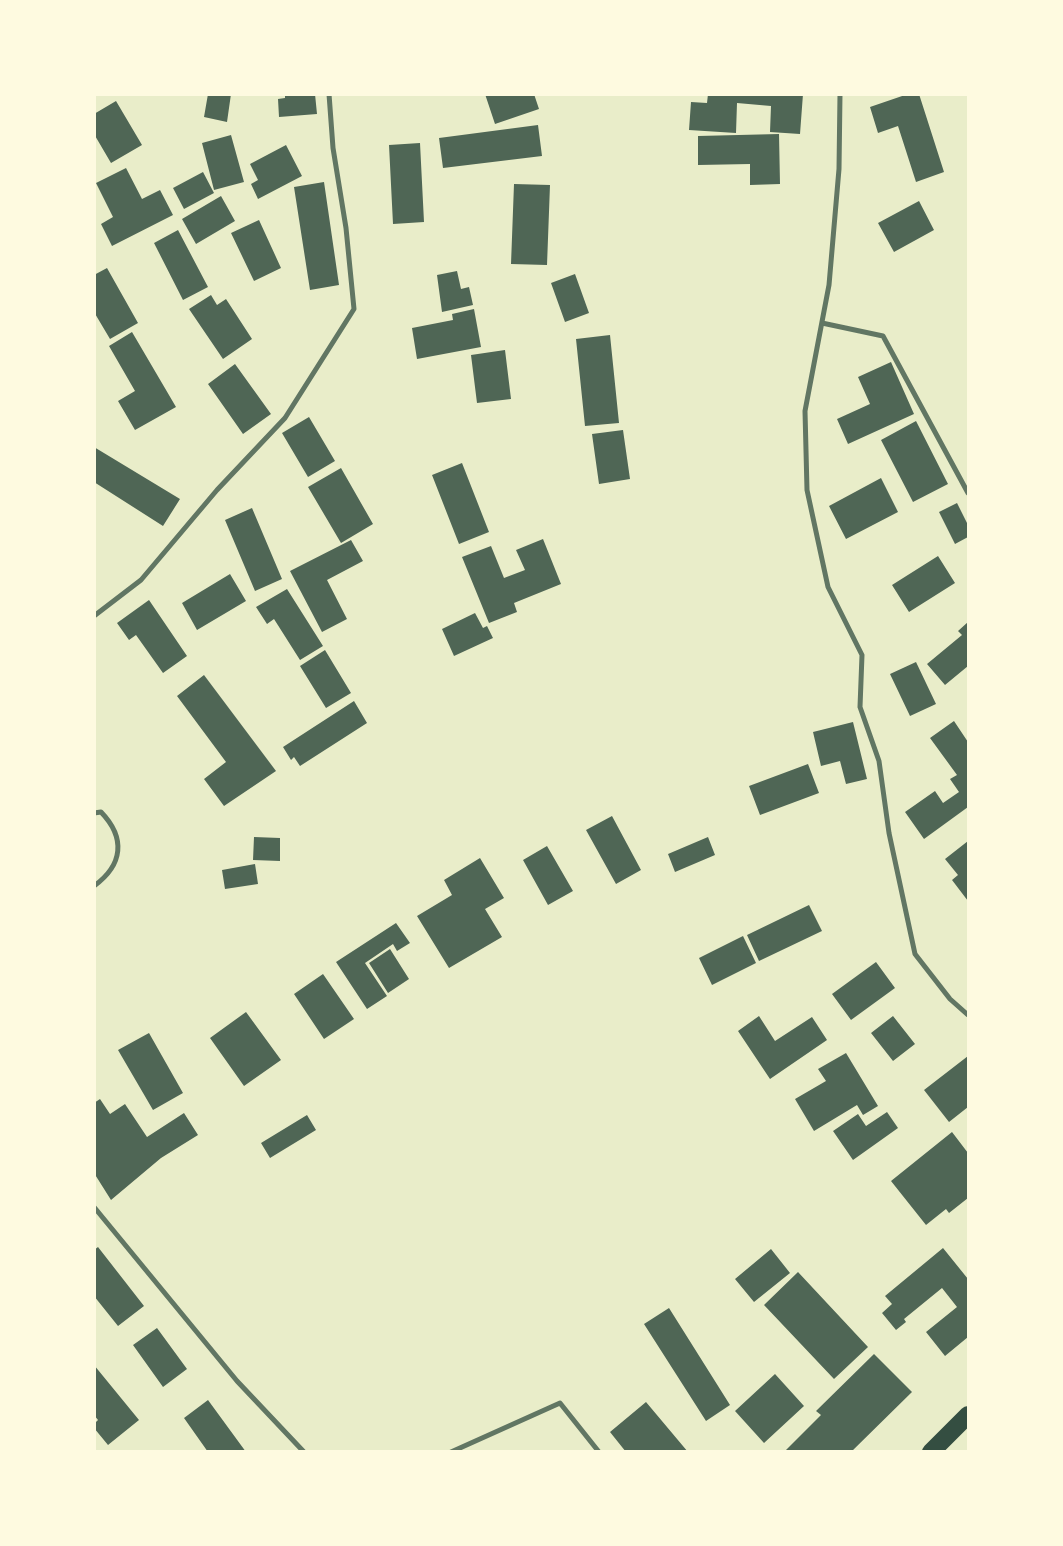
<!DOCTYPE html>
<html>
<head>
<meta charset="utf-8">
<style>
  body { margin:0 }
  #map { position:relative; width:1063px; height:1546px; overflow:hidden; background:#e9edc9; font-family:"Public Sans",sans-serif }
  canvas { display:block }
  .frame { position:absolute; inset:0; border:96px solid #fefae0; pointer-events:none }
</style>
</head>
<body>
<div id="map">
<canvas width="1063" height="1546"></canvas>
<div class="frame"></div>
</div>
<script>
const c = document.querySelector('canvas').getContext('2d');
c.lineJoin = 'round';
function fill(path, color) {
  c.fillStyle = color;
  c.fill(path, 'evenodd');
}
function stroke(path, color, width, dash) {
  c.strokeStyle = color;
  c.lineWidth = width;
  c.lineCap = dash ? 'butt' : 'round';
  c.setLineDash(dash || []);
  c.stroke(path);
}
fill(new Path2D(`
  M208,94H231L227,122L204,117Z
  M285,94H315L317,114L279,117L278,99L285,98Z
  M485,94H534L539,109L495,124Z
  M708,94H803L800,134L770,132L771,106L737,103L736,133L689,130L691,102L707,103Z
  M908,94H919L944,172L916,182L898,126L878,133L870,107Z
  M116,101L142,145L111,163L94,134V114Z
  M538,125L542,156L443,168L439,138Z
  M779,134L780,184L750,185V164L698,165V136Z
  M231,135L244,182L214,190L202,143Z
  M420,143L424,222L393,224L389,145Z
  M286,145L302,176L258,199L251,184L258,180L250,164Z
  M126,168L142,199L160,190L173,215L112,246L101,224L113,217L96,183Z
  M203,172L214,193L184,209L173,188Z
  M324,182L339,285L310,290L294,187Z
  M514,184L550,185L547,265L511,264Z
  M221,196L235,221L196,244L182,219Z
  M919,201L934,230L894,252L878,223Z
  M259,220L281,268L254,281L231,233Z
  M178,230L208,287L183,300L154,243Z
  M107,268L138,323L110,339L94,312V275Z
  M457,271L461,289L469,287L473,305L442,312L437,275Z
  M575,274L589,313L565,322L551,283Z
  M211,295L217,305L226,299L252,339L223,359L189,309Z
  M474,309L481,347L417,359L412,328L453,320L452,314Z
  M132,332L176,407L135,430L118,401L135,391L109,346Z
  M610,335L619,423L585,426L576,339Z
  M505,350L511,399L477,403L471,355Z
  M891,362L914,414L848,444L837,419L870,404L858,377Z
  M235,364L271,414L243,434L208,384Z
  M309,417L335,461L308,477L282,433Z
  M916,421L948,484L913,502L881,440Z
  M623,430L630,479L599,484L592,434Z
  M94,447L180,499L163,526L94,482Z
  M462,463L489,532L459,544L432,475Z
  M341,468L373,524L341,543L308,487Z
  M881,478L898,512L846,539L829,506Z
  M957,503L968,525V537L955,544L939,512Z
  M252,508L282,579L255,591L225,520Z
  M543,539L561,584L514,603L517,612L489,623L462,557L491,546L504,578L525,570L516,550Z
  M351,540L363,561L327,580L347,619L322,632L290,571Z
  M938,556L955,583L909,612L892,585Z
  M230,574L246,601L197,630L182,603Z
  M287,589L323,646L300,660L274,619L267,624L256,607Z
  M149,600L187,656L163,673L136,635L129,640L117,623Z
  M475,613L483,628L487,626L493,638L454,656L442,629Z
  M968,622V666L945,685L927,664L962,635L958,631Z
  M325,650L351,693L326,708L300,666Z
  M916,662L936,704L910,716L890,674Z
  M204,675L276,771L224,806L204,779L226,762L177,696Z
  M354,701L367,723L300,766L294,757L291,760L283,747Z
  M954,721L968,742V807L924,839L905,812L935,791L943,803L959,792L950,779L957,775L930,738Z
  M853,722L867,779L846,784L840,761L821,766L813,732Z
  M808,764L819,793L760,815L749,786Z
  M612,816L641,870L616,884L586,830Z
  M254,837L280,838V861L253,860Z
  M708,837L715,855L675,872L668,854Z
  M968,841V901L952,880L958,875L945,859Z
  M547,846L573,891L548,905L523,860Z
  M480,858L504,898L485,909L502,937L449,968L417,916L452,895L444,880Z
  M255,864L258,884L225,889L222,870Z
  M809,905L822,931L759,961L747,935Z
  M396,923L410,943L397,951L393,944L365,963L387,996L367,1009L336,962Z
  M743,936L756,963L712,985L699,958Z
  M390,949L409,979L388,993L369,963Z
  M876,962L895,988L851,1020L832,994Z
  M323,974L354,1019L324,1039L294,994Z
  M246,1012L281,1060L244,1086L210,1038Z
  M759,1016L775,1041L812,1017L827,1040L770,1079L738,1031Z
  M893,1016L915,1044L893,1061L871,1033Z
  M149,1033L183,1093L153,1110L118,1050Z
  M846,1053L878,1106L863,1115L857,1105L814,1131L795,1099L826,1081L818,1069Z
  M968,1056V1107L949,1122L924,1090Z
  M100,1099L110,1114L125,1104L147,1137L184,1113L198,1135L161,1158L111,1200L94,1173V1103Z
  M887,1112L898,1128L853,1160L833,1131L858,1114L866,1126Z
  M307,1115L316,1130L270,1158L261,1143Z
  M952,1132L968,1153V1198L949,1213L946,1209L926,1225L891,1181Z
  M98,1247L144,1306L118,1326L94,1296V1250Z
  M943,1248L968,1279V1337L945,1356L926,1332L957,1307L942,1288L904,1319L906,1322L896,1330L882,1313L892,1304L885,1296Z
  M771,1249L790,1273L754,1302L735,1279Z
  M798,1272L868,1347L834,1379L764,1305Z
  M669,1308L730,1405L706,1421L644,1324Z
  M157,1328L187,1369L163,1387L133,1345Z
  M874,1354L912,1392L851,1452H784L821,1415L816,1411Z
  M94,1365L139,1420L108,1445L94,1428V1424L98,1420L94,1415Z
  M775,1374L804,1406L764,1443L735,1411Z
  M208,1400L246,1452H208L184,1418Z
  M646,1402L688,1452H626L610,1432Z`), '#4f6655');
stroke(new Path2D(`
  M840,94L839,169L829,285L805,411L807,490L828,587L862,655L860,707L879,761L889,833L915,954L950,999L968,1015
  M822,323L883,336L968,493
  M94,616L141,580L217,490L285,418L354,309L346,228L333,148L329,94
  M94,813L101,812C126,838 123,865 94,886
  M94,1207L237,1381L304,1452
  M451,1452L560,1403L599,1452`), '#617663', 5);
stroke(new Path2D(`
  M931,1452L968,1415`), '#344e41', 18);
</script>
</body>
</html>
